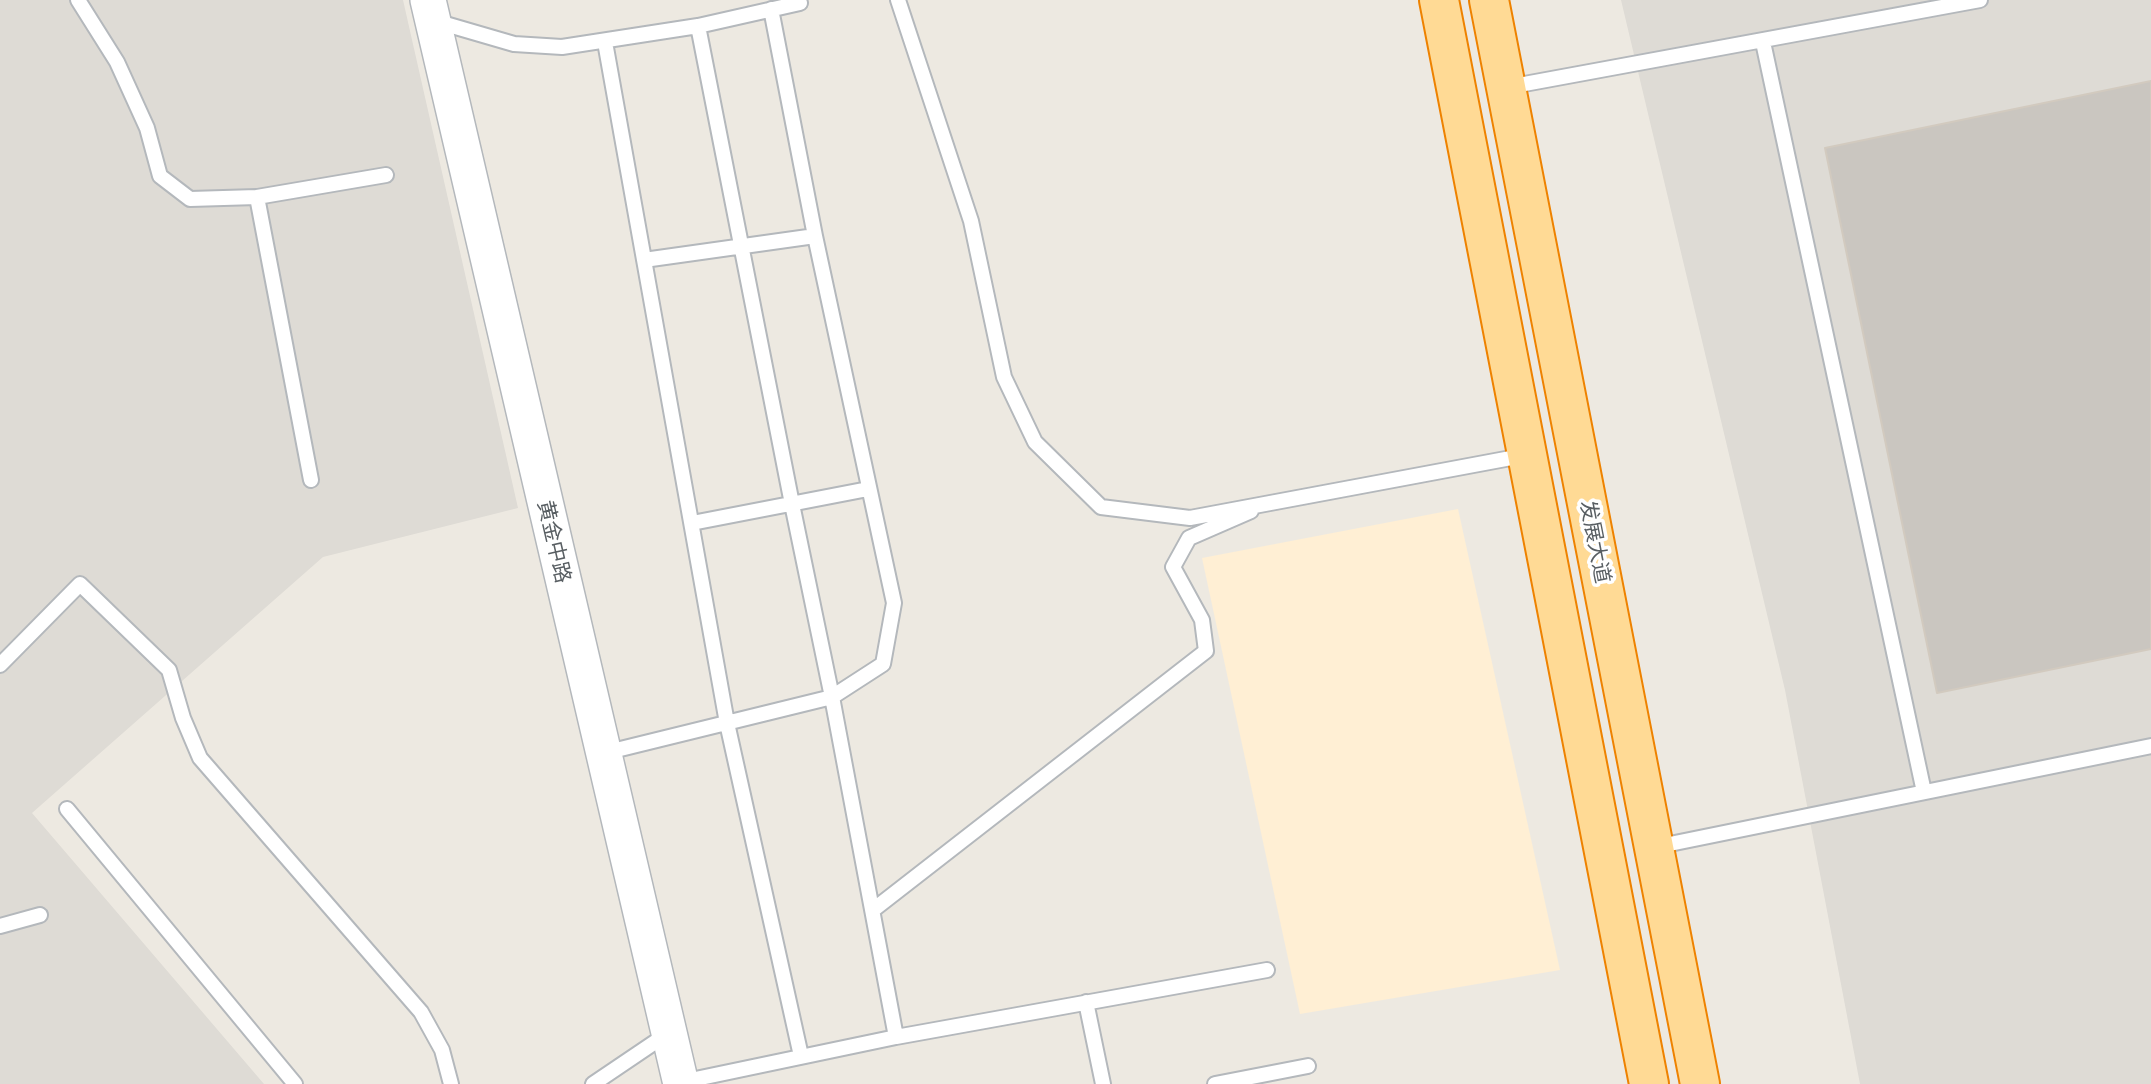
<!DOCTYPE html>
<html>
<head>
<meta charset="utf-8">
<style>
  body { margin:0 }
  canvas { display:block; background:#ede9e1 }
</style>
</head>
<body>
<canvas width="2151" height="1084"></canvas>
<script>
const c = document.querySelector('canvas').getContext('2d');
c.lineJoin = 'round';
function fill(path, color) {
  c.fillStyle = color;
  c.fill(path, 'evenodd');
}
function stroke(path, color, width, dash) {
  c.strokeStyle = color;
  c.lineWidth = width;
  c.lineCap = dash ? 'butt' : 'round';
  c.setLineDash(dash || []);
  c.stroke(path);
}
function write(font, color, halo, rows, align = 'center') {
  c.font = font + ' "Space Grotesk","Noto Sans SC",sans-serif';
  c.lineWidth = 7;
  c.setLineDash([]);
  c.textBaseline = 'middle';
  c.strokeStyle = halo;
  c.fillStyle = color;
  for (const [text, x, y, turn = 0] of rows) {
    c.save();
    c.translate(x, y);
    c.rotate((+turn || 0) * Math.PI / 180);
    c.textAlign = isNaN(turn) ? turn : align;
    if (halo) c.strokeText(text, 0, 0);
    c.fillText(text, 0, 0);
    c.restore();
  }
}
fill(new Path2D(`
  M1458,509L1560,970L1300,1014L1202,558Z`), '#ffefd4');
fill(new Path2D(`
  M0,0H403L518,508L323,557L32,813L264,1084H0Z
  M1621,0H2151V1084H1860L1785,690Z`), '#dedbd5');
const building = new Path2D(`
  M2151,81V649L1937,693L1825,148Z`);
fill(building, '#cac6c0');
stroke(building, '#d2cabf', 2);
const service = new Path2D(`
  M78,0L117,62L147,128L160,176L190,199L257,197L386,175
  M898,0L971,221L1004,377L1035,442L1101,507L1190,518L1527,455
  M435,21L514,44L562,47L698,26L800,3
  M698,26L792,504L832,697L896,1037
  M605,42L727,723L801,1056
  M1763,42L1924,792
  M1508,87L1980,0
  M257,197L311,480
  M644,260L815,236
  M692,523L868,489
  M0,665L80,584L169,670L183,718L200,758L421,1012L442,1050L451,1084
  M604,753L832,697L883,664L894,603L815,236L771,9
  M67,809L295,1084
  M1655,847L2151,746
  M873,910L1206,651L1202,620L1173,567L1189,538L1251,511
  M0,926L40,915
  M1086,1002L1103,1084
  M681,1082L896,1037L1267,970
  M593,1084L667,1034
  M1215,1084L1308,1066`);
const tertiary = new Path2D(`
  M428,0L681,1084`);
const trunk = new Path2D(`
  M1439,0L1649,1084
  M1489,0L1700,1084`);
stroke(service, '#b4b8bc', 18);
stroke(tertiary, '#b4b8bc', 38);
stroke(trunk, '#ee8200', 42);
stroke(service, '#fff', 14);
stroke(tertiary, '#fff', 35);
stroke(trunk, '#ffda95', 38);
write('21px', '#595f63', '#fff', [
  ["黄金中路",553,542,77],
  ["发展大道",1594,542,79]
]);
</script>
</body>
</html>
